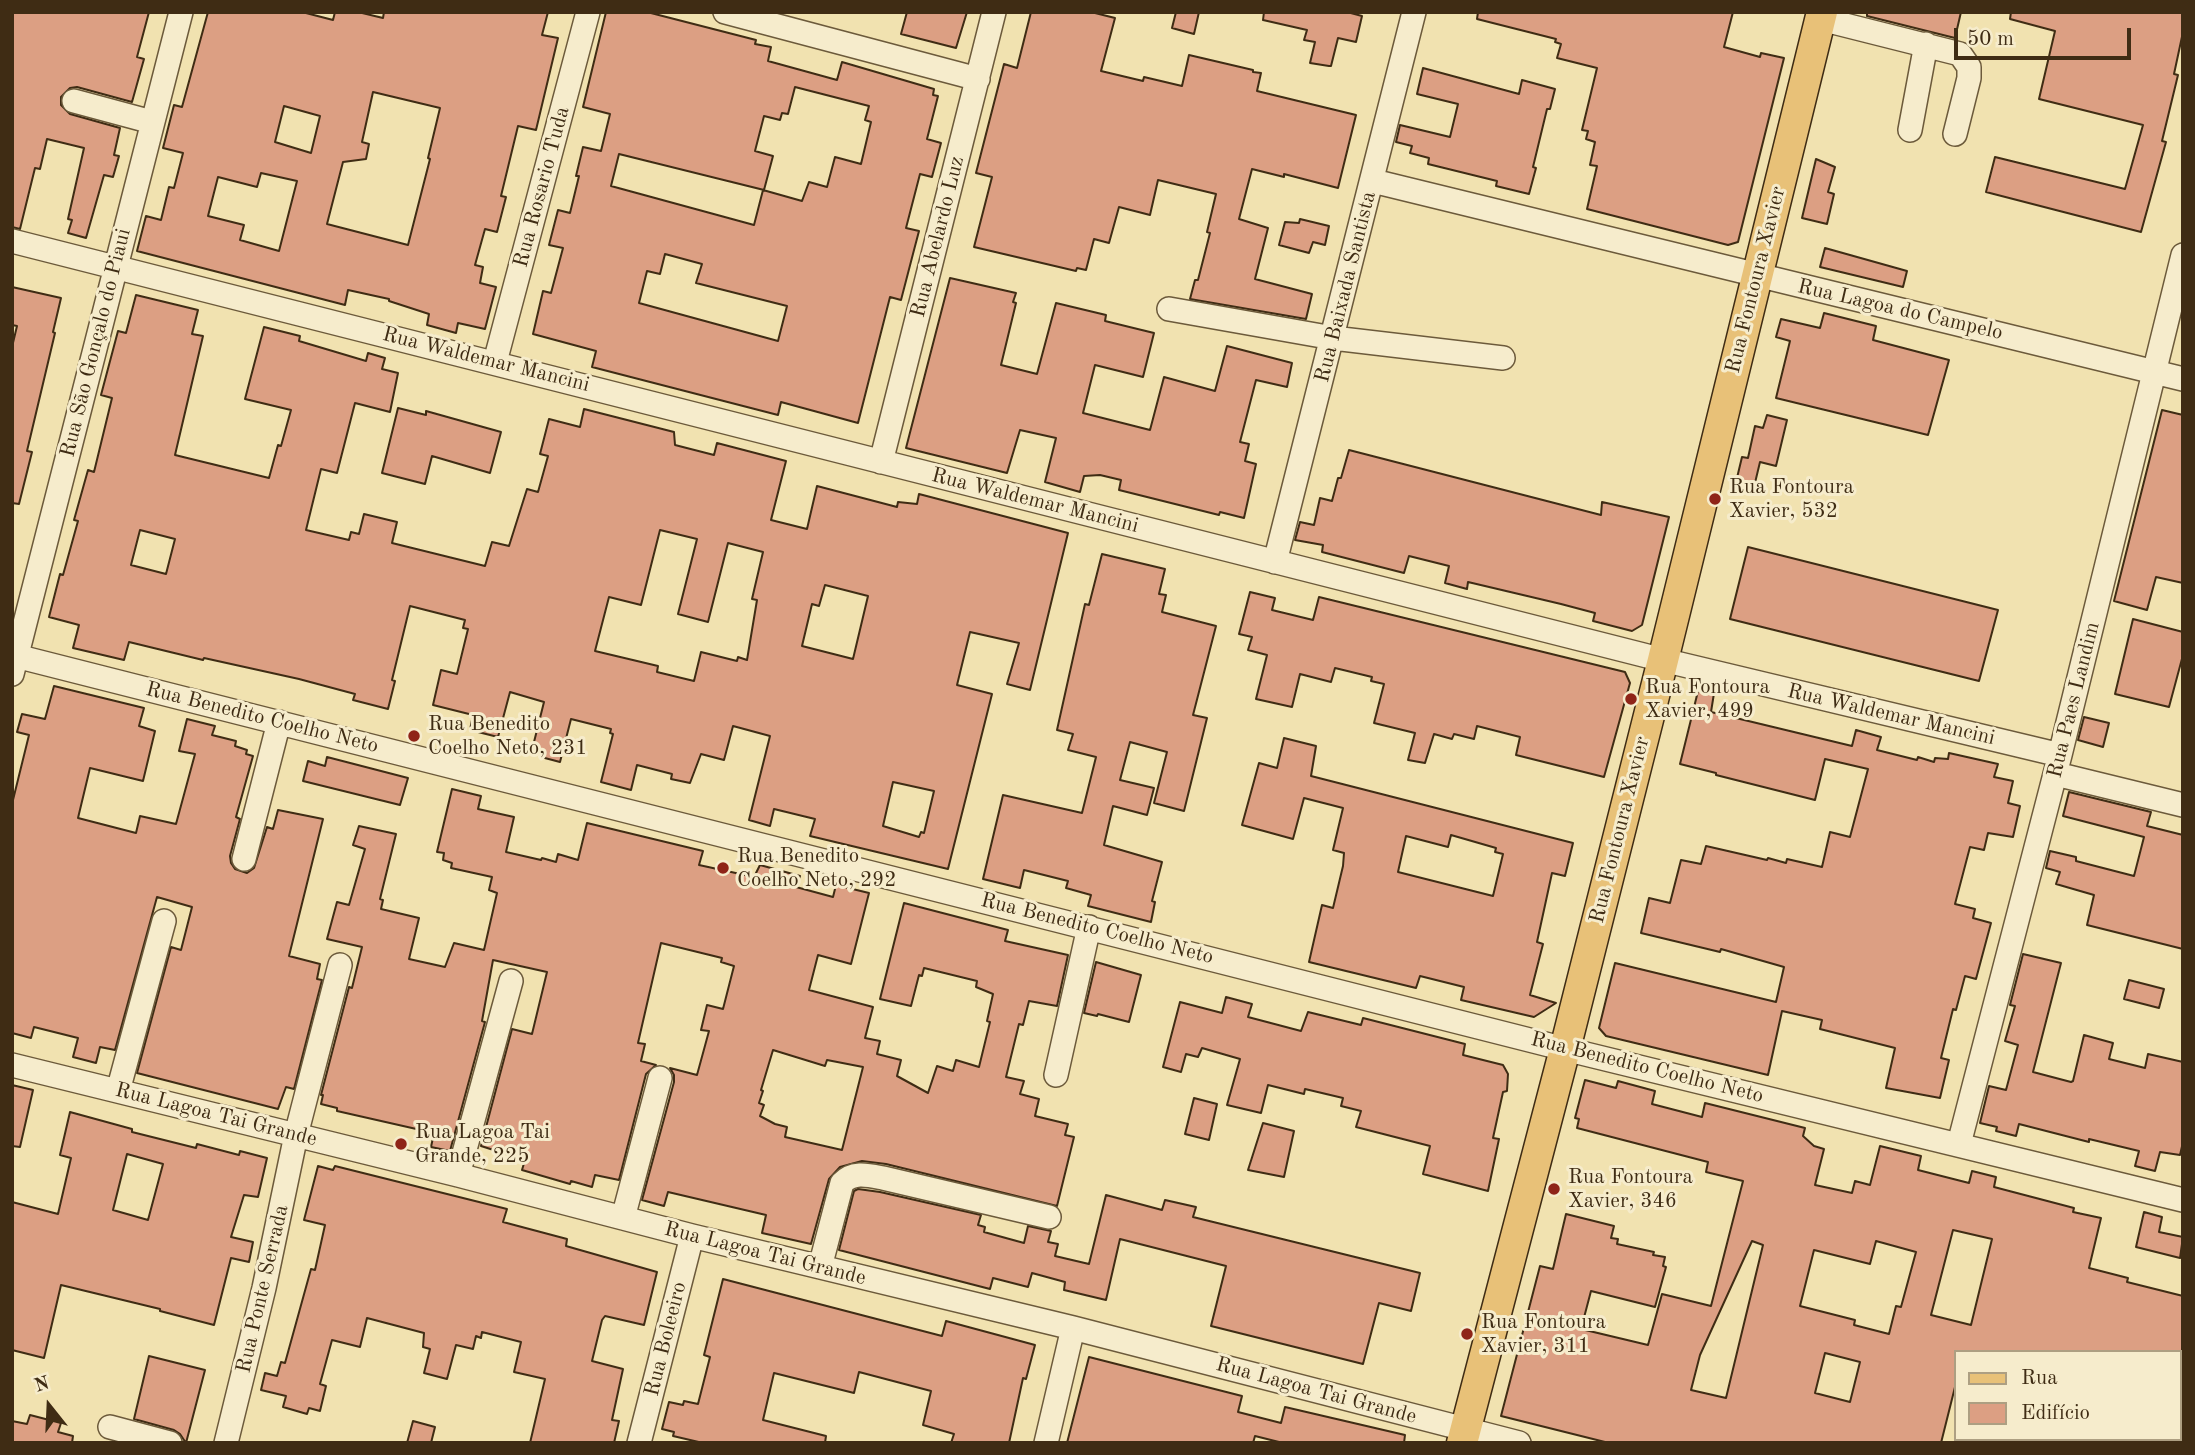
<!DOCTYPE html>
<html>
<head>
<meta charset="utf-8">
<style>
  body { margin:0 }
  #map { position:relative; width:2195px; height:1455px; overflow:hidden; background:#f1e2b0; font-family:"Old Standard TT",serif }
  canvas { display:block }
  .frame { position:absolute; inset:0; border:14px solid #3f2c14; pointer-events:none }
  .legend { position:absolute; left:1954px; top:1350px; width:228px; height:91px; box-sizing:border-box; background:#f6eccc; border:2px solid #ad9f82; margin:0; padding:9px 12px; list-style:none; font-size:21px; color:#3f2c14 }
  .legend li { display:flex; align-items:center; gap:14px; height:35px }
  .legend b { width:35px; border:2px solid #ad9f82 }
  .north { position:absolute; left:14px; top:1371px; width:70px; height:70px; -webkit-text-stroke:5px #f6eccc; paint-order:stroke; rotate:342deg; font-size:19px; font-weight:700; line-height:28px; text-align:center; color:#3f2c14 }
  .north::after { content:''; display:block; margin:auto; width:24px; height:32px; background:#3f2c14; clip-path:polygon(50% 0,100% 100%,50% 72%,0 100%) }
  .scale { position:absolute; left:1954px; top:28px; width:177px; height:32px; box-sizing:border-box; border:4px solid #3f2c14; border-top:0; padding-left:9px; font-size:21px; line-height:24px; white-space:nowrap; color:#3f2c14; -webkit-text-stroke:5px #f6eccc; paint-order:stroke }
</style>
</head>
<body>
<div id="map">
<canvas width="2195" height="1455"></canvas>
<div class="frame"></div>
<ul class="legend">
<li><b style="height:9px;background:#e8c178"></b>Rua</li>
<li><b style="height:19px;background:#dc9f83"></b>Edifício</li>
</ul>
<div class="north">N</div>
<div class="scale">50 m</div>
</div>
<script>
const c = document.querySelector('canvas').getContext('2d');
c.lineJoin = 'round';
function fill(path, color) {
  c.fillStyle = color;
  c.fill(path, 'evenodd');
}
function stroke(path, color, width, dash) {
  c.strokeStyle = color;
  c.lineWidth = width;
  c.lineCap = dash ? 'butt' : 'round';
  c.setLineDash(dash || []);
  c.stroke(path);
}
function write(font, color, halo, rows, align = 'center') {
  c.font = font + ' "Old Standard TT",serif';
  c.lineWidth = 6;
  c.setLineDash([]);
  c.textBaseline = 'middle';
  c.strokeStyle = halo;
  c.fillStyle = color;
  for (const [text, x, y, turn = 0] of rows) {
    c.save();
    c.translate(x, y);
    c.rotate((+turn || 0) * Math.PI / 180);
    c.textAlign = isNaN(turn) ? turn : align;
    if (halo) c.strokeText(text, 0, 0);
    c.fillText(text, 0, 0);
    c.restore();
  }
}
const building = new Path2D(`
  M12,12H149L137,57L144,59L132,102L77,87L70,88L61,97V105L70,114L120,128L114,155L119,156L113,177L104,175L86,238L68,233L72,220L68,219L84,148L47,139L40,169L35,168L20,229L12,227Z
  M208,12H302L333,20L335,12H358L383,18L384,12H548L542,35L558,38L536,130L518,126L501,196L506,197L497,232L485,229L475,265L483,267L480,283L496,287L485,329L458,323L456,333L427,325L429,314L389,301V299L348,290L345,305L137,251L146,216L161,220L169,187L174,188L183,153L163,148L174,105L182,107ZM373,92L440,108L428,158L430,159L408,245L327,224L343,162L366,159L369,144L362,142ZM284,106L320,116L311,153L275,142ZM261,173L297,181L279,251L240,240L244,225L208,216L218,177L257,187Z
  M606,12H647L756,40L755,44L771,47L768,61L837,80L842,62L934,89L933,95L938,96L927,139L941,143L932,177L920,174L906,228L919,231L914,250L901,300L890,297L858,423L781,402L778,415L592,367L596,351L533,334L543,291L551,293L563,248L549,245L558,210L570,213L579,176H576L583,147L601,151L610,114L583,107ZM795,87L869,106L865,120L871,122L861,164L835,157L827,187L809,182L802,201L763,190L754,225L611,186L619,154L764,190L773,156L755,151L764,116L780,120L782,113L788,114ZM665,254L702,264L696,283L787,306L778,341L639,303L647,271L660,274Z
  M907,12H967L956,48L901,34Z
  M1031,12H1091L1115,18L1101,71L1143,81L1144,77L1182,86L1189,55L1253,70V72L1261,73L1257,91L1356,115L1338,188L1284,174V177L1252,169L1239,219L1268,228L1255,279L1312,294L1306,319L1190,299L1195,280H1198L1210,233L1207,232L1216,194L1158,180L1150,215L1119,207L1109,243L1094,239L1086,270L1077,268L1076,271L974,247L992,177L976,173L1004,64L1017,68Z
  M1176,12H1199L1194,34L1172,28Z
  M1264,12H1347L1362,16L1356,42L1338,38L1331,66H1329L1310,63L1315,42L1304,40L1307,30L1263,20Z
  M1478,12H1733L1724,47L1760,57L1761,53L1784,58L1738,242L1728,245L1587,209L1597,166L1590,165L1595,142L1586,139L1588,131L1582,130L1597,68L1557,58L1561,44L1555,42L1556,39L1477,19Z
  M1867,12H1961L1955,38L1867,16Z
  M2011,12H2183V32L2174,74L2178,75L2162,141L2166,142L2141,232L1986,192L1995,157L2125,189L2143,125L2039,99L2055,31L2010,19Z
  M1423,68L1519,94L1522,80L1555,89L1550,109H1547L1533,167L1536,168L1529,194L1496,186L1497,181L1428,164L1429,158L1410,153L1412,146L1396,142L1400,125L1450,137L1458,104L1417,94Z
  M1816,159L1835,167L1828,192L1834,194L1827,224L1802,218Z
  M1300,219L1329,226L1325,245L1313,242L1309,253L1279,245L1285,222L1299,223Z
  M1825,248L1907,271L1903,287L1820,267Z
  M950,278L1016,293L1013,302L1016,303L1001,365L1037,374L1056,303L1106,315L1105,321L1154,333L1143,377L1095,365L1083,413L1150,430L1164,377L1215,391L1227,346L1292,363L1287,387L1256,380L1240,442L1249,444L1245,461L1256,464L1244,518L1220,512L1219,515L1119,490L1121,480L1100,475L1084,476L1080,492L1045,482L1056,438L1020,430L1007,473L906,448Z
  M12,287L61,298L53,332L55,333L27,451L32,452L19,504L12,503V347L17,326L12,325Z
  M136,295L198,310L192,334L203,336L175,455L269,478L278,445L281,446L291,410L245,399L264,327L300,336L299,341L366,361L368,353L385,358L382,369L398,373L390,412L355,403L337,473L321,469L306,530L349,540L351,532L359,534L364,514L397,522L392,543L485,566L492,542L509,546L527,489L538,492L548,456L540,454L549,419L580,427L584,409L674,432L675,445L714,455L717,443L786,461L771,520L807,529L817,486L897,507L898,502L917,504L919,494L1068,533L1030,690L1007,684L1019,643L970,632L957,685L992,694L948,869L810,836L815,819L774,809L770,826L749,820L770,736L733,726L724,760L701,754L690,783L671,779L672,774L637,765L631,790L601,782L613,734L610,733L611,729L571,719L560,762L541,757L543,753L532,750L544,702L510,692L498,737L470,730L473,715L433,705L441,670L457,674L468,629L463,628L465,620L410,606L392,680L395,681L388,709L353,700L355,694L299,679L204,658L203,660L129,642L124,660L73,648L79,625L49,617L60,574L63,575L78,521L74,520L88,470L94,472L112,398L101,395L118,331L126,333ZM140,530L175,539L166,574L131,565ZM660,530L697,539L678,614L708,622L728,543L763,552L752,599L757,600L747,660L738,657L737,661L701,652L694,681L657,672L658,666L595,651L609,597L641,605ZM825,585L868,596L853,659L802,646L812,604L819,606ZM893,782L934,791L924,833L921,832L919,837L883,826Z
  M1824,313L1876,326L1873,340L1949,360L1928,435L1776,398L1790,341L1776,337L1781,319L1820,328Z
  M398,408L426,415V411L501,432L490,473L432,456L425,484L382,473Z
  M2162,410L2183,415V583L2156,577L2147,610L2114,601Z
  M1767,415L1787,420L1776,466L1760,462L1754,487L1736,482L1742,457L1748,458L1755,426L1763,428Z
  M1349,450L1601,515L1602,502L1669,517L1642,625L1632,631L1593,621L1595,613L1561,604L1468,582L1467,589L1445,583L1449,566L1409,556L1404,573L1322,552L1323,545L1295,540L1300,522L1314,525L1320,498L1332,501L1338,478H1341Z
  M1748,547L1998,610L1979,681L1730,619Z
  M1102,554L1165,569L1159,594L1166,595L1162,612L1216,626L1193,715L1207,718L1184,811L1154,803L1167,752L1130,742L1120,780L1154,788L1147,815L1113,806L1104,845L1162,862L1152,901L1155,902L1151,922L1088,906L1091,895L1066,888L1068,881L1024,870L1020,888L983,879L1003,795L1082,813L1096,757L1068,750L1073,734L1057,730L1085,604L1089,605Z
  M1250,592L1275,598L1272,610L1313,620L1319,597L1625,672L1630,683L1604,777L1516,755L1520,737L1477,726L1474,739L1454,734L1452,739L1434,734L1425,763L1408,760L1415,733L1374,723L1384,684L1371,681L1372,677L1335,668L1331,682L1300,674L1292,707L1256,699L1267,655L1248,650L1252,637L1239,634Z
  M2133,619L2183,632V655L2169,707L2115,694Z
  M1700,683L1715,687L1711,712L1852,746L1856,730L1881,737L1877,750L1917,760L1918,757L1934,762L1935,758L1948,759L1949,753L1998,764L1994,777L2013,781L2008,803L2020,806L2013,837L1988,833L1984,850L1970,847L1955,904L1975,909L1973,918L1991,923L1976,979L1965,976L1956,1010L1953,1009L1941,1058L1949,1060L1940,1098L1886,1088L1895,1048L1820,1029L1822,1020L1782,1011L1768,1075L1606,1036L1599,1028L1615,963L1776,1002L1784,967L1721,949L1720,952L1641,933L1649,898L1670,903L1681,860L1701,864L1706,846L1767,860L1768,858L1786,863L1787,859L1822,867L1830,832L1850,837L1868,769L1825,759L1815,800L1716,775V773L1680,764Z
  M54,686L144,708L139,726L155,731L143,781L90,768L78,818L136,833L140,816L176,824L195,754L179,751L187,719L215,726L212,735L236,741L235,746L247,750L246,754L253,756L236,817L240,819L230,856L231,863L235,869L247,873L254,868L267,827L273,829L278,810L323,819L289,956L320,964L317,979L322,980L294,1089L286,1087L278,1109L137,1073L171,947L181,950L192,907L157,897L115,1050L100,1047L96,1063L73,1057L78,1038L34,1027L31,1038L12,1033V804L29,735L17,732L22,714L45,719Z
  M2084,717L2109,723L2103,747L2078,740Z
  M1284,738L1316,746L1311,776L1573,843L1565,876L1552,873L1537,942L1543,944L1530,995L1556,1003L1534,1017L1461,1000L1464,987L1420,976L1416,988L1309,962L1322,905L1333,908L1343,866L1344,853L1333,850L1343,808L1304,798L1293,839L1242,825L1259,763L1277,768ZM1451,835L1496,848L1495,852L1503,854L1493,896L1398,872L1406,836L1448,847Z
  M327,757L408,778L400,805L303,781L308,761L325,766Z
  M452,789L481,796L478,809L514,817L506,852L541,860L542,858L556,862L558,854L578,860L587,823L703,851L699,865L754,877L760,865L800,876L796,887L833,897L836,885L869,893L851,964L818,955L809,990L873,1007L865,1038L880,1041L877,1054L901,1060L897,1076L928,1093L937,1066L953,1071L956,1060L979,1067L990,1022L987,1021L993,994L976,987L977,981L924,968L922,976L919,975L911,1006L880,999L904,903L1008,930L1005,941L1068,955L1057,1006L1029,1001L1023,1025L1019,1024L1006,1077L1024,1081L1020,1094L1039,1099L1035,1116L1068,1124L1065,1135L1074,1137L1057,1206L886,1164L862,1161L840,1167L829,1179L811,1244L762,1233L766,1215L668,1192L664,1206L642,1200L674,1082V1075L670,1068L697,1075L709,1031L701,1030L707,1005L723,1009L734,966L721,962L722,958L661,943L638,1043L645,1044L641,1061L656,1065L646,1074L619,1180L595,1175L592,1187L571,1181L570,1184L522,1170L525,1160L481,1146L512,1029L532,1034L547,972L493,960L482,1021L485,1022L450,1151L431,1147L434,1133L337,1111V1108L321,1104L323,1095H321L349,987L352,988L362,947L327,939L337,902L349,905L365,849L353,845L359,826L396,834L380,899L383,900L381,909L419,918L409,959L445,967L454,943L484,950L497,893L489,890L492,877L451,868L452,863L443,860L444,853L437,852ZM773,1050L825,1066L827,1060L863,1067L842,1150L785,1137L787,1127L775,1124L760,1116L764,1105L759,1103L763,1091L761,1090Z
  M2069,792L2151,812L2147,826L2183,835V949L2087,925L2094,895L2056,884L2060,872L2046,868L2050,851L2076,857V861L2134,876L2144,837L2063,816Z
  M2023,954L2061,963L2033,1072L2071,1082L2073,1081L2084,1035L2113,1043L2109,1059L2145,1068L2148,1054L2183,1062V1142L2180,1155L2160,1152L2155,1171L2135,1166L2139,1151L2089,1139V1142L2019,1124L2016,1136L1996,1131L1997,1127L1980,1123L1989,1086L2006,1090L2018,1045L2005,1041L2015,1006L2010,1005Z
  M1096,962L1141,975L1129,1022L1098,1014L1097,1016L1084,1013Z
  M2129,980L2164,989L2159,1008L2124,999Z
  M1226,997L1252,1004L1248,1017L1301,1031L1308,1012L1361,1025L1363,1018L1465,1044L1463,1055L1503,1065L1508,1074L1507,1091L1503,1092L1493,1138L1499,1139L1488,1191L1423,1174L1430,1146L1356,1127L1361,1111L1341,1106L1343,1098L1305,1089L1304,1094L1268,1085L1261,1113L1227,1105L1240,1059L1202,1048L1198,1057L1186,1054L1181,1072L1163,1067L1180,1002L1222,1013Z
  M1585,1080L1616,1088L1618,1081L1655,1091L1652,1104L1702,1117L1705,1103L1805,1128L1803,1136L1814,1146L1824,1149L1815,1185L1852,1193L1855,1181L1870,1185L1880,1146L1921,1156L1918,1170L1969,1183L1972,1171L1996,1177L1994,1187L2074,1208L2073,1212L2101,1218L2089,1268L2128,1278L2127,1282L2183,1296V1352H1955V1387L1941,1443H1609L1501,1416L1540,1266L1553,1269L1566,1214L1614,1226L1611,1238L1618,1239L1617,1244L1654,1252L1653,1255L1665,1257L1663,1266L1666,1267L1655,1307L1591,1291L1581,1329L1648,1345L1662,1294L1711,1306L1743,1181L1706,1172L1708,1162L1577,1128L1579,1119L1575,1118ZM1953,1230L1992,1239L1971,1325L1931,1315ZM1752,1241L1763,1245L1726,1398L1691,1390L1700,1355ZM1876,1241L1916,1252L1901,1307L1896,1306L1889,1334L1854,1325L1855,1320L1800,1306L1814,1250L1870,1264ZM1825,1353L1860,1362L1850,1402L1815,1393Z
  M12,1085L33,1090L20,1147L12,1146Z
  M1194,1098L1217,1104L1209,1140L1185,1134Z
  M70,1112L132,1129V1132L196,1148L197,1144L239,1155L240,1151L267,1158L258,1197L244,1195L231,1237L253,1242L249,1262L231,1258L214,1325L160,1311V1309L61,1285L44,1358L12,1350V1202L58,1214L71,1158L60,1155ZM127,1154L163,1164L148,1220L113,1210Z
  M1263,1123L1294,1131L1284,1177L1248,1170Z
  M318,1166L333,1170L335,1166L507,1209L503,1222L567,1239L566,1246L657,1272L644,1325L605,1316L602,1320L592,1361L623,1369L612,1420L619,1421L614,1443H530L545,1379L514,1372L521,1342L482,1332L481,1338L476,1336L473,1349L456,1345L447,1379L424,1373L430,1349L423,1347L424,1333L367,1318L360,1347L332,1340L320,1384L326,1386L320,1411L309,1408L307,1414L283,1407L286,1396L261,1390L265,1373L277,1376L281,1362L285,1363L311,1269L315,1270L325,1225L304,1220Z
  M858,1189L880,1192L981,1215L978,1225L985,1227L984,1232L1024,1243L1028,1226L1051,1231L1048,1242L1058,1244L1055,1256L1089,1264L1106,1195L1162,1210L1165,1200L1196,1207L1193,1217L1420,1273L1411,1311L1379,1303L1363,1364L1211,1326L1226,1266L1120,1239L1106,1300L1064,1290L1065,1282L1032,1273L1028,1287L993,1278L990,1289L839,1250L854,1191Z
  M2144,1212L2162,1217L2159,1232L2183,1237L2180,1258L2136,1247Z
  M723,1279L942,1336L946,1321L1035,1345L1026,1379L1023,1378L1009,1443H951L954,1434L923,1425L931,1391L859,1372L854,1393L774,1373L763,1420L826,1436L825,1443H703L673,1436L674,1432L662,1429L669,1402L683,1405L684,1401L698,1404L710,1357L704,1355Z
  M149,1356L205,1370L186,1443L180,1434L174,1430L134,1419Z
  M1089,1357L1242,1396L1238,1412L1281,1423L1285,1407L1405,1435L1404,1443H1283L1255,1436L1253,1443H1067Z
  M30,1415L61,1423L58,1432L73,1436L72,1443H12V1421L27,1424Z
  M413,1421L435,1427L431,1443H407Z`);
fill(building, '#dc9f83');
stroke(building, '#3f2c14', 2);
const minor = new Path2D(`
  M725,12L978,79
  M1821,19L1960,54L1969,67V78L1955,134
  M74,101L152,122
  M1910,130L1926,44
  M1373,181L2183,379
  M12,241L1663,660L2060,755
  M1169,309L1333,338L1503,358
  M495,362L588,12
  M881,462L994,12
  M1275,562L1414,12
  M12,655L1565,1049L2183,1200
  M12,674L181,12
  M2056,774L2183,805
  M244,859L279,722
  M12,1065L458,1175L692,1236L1073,1328L1519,1443
  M1056,1075L1089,927
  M118,1091L164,921
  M1959,1144L2060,755L2183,255
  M458,1175L511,981
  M623,1218L660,1078
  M820,1267L842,1183C853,1171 868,1175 883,1178L1049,1217
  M110,1427L170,1443
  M226,1443L264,1288L296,1135L340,965
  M639,1443L692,1236
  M1046,1443L1073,1328`);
const major = new Path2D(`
  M1462,1443L1565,1049L1663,660L1822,12`);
stroke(minor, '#6c5a3b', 26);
stroke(major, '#3f2c14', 33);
stroke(minor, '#f6eccc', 23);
stroke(major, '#e8c178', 30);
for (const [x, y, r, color] of [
  [1715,499,7,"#8f2418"],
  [1631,699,7,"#8f2418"],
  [414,736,7,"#8f2418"],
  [723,868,7,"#8f2418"],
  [401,1144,7,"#8f2418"],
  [1554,1189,7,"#8f2418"],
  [1467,1334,7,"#8f2418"]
]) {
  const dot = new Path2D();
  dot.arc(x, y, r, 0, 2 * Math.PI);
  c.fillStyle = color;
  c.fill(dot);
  stroke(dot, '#f6eccc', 2.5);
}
write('21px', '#3f2c14', '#f6eccc', [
  ["Rua Rosario Tuda",542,187,-75],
  ["Rua Abelardo Luz",938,237,-76],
  ["Rua Fontoura Xavier",1756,280,-76],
  ["Rua Baixada Santista",1346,287,-76],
  ["Rua Lagoa do Campelo",1900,310,13],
  ["Rua São Gonçalo do Piaui",96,343,-76],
  ["Rua Waldemar Mancini",486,360,14],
  ["Rua Waldemar Mancini",1035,501,14],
  ["Rua Paes Landim",2074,700,-76],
  ["Rua Waldemar Mancini",1891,715,13],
  ["Rua Benedito Coelho Neto",262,718,14],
  ["Rua Fontoura Xavier",1620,830,-76],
  ["Rua Benedito Coelho Neto",1097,929,14],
  ["Rua Benedito Coelho Neto",1647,1068,14],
  ["Rua Lagoa Tai Grande",216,1115,14],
  ["Rua Lagoa Tai Grande",765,1254,14],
  ["Rua Ponte Serrada",263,1289,-77],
  ["Rua Boleeiro",666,1339,-76],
  ["Rua Lagoa Tai Grande",1316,1391,15]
]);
write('21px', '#3f2c14', '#f6eccc', [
  ["Rua Fontoura",1729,487],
  ["Xavier, 532",1729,511],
  ["Rua Fontoura",1645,687],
  ["Xavier, 499",1645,711],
  ["Rua Benedito",428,724],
  ["Coelho Neto, 231",428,748],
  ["Rua Benedito",737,856],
  ["Coelho Neto, 292",737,880],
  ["Rua Lagoa Tai",415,1132],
  ["Grande, 225",415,1156],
  ["Rua Fontoura",1568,1177],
  ["Xavier, 346",1568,1201],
  ["Rua Fontoura",1481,1322],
  ["Xavier, 311",1481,1346]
], 'left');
</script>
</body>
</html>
